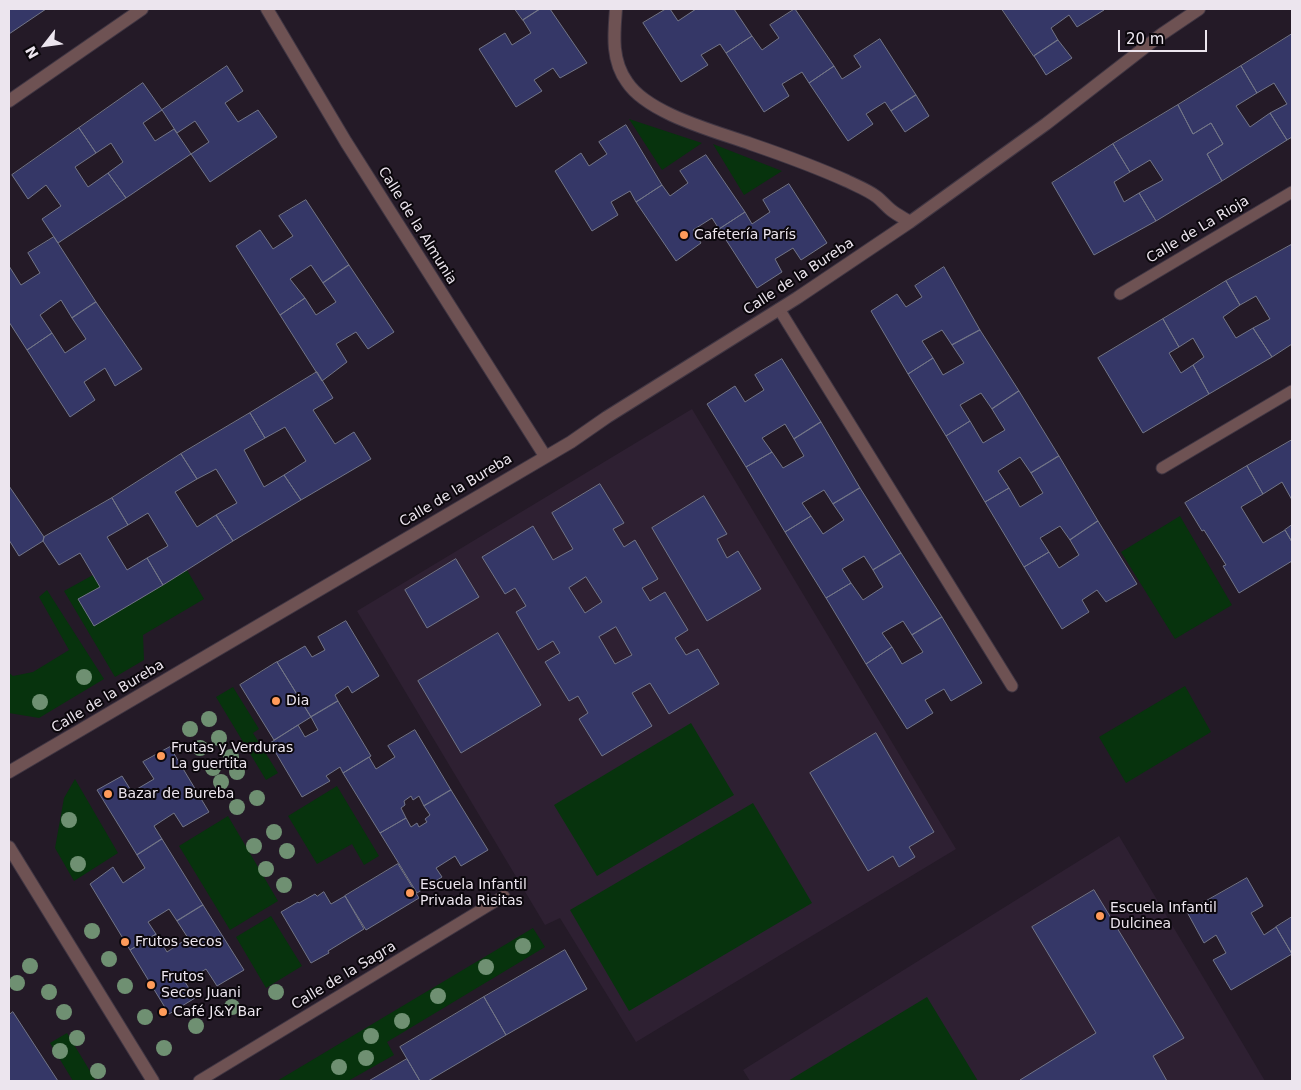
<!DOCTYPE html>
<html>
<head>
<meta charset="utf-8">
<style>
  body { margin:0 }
  #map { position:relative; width:1301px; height:1090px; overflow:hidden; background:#241a27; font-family:"DejaVu Sans",sans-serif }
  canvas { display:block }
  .frame { position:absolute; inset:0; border:10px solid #ece5ee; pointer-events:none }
  .north { position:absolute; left:20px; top:20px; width:50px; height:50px; -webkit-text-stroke:4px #0b070c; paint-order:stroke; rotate:240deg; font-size:14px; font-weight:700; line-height:20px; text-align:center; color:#ece5ee }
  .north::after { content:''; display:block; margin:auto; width:18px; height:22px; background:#ece5ee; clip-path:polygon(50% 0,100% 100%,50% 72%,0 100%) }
  .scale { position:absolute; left:1118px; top:30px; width:89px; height:22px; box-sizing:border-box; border:2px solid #ece5ee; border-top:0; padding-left:6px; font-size:15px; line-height:18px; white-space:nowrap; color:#ece5ee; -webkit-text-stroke:4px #0b070c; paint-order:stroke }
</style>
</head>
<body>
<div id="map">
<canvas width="1301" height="1090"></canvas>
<div class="frame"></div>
<div class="north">N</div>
<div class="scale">20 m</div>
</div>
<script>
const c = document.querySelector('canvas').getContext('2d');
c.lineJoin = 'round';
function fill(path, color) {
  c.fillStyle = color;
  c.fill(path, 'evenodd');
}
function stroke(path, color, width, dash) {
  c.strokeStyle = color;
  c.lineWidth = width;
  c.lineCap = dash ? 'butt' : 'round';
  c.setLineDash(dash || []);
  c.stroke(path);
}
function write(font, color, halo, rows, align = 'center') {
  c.font = font + ' "DejaVu Sans",sans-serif';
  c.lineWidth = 4;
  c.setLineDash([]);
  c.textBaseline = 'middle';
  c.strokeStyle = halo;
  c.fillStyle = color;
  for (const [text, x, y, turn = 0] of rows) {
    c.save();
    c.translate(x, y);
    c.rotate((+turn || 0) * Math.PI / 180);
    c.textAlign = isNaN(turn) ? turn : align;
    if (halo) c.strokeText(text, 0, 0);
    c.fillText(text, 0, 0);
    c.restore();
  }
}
fill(new Path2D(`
  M692,409L956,849L636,1042L560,918L545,925L357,611Z
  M1119,836L1265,1081H750L743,1070Z`), '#2e2032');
fill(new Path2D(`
  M629,119L702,143L662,170Z
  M713,144L782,171L744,195Z
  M1180,516L1232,605L1175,639L1121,552Z
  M187,570L204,599L143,635L144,660L115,677L64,591L93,575L100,587L78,599L163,585Z
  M47,590L104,679L39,718L9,713V673L13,676L33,672L69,650L39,597Z
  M1185,686L1211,732L1126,783L1099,737Z
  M233,687L259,729L253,733L278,773L266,780L216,697Z
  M691,723L734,795L597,876L554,805Z
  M75,779L118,853L74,881L55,848L64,798Z
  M337,786L379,856L364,865L352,844L317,864L288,816Z
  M753,803L812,903L629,1011L570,910Z
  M228,816L278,901L230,930L179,846Z
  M271,916L302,966L266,988L236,937Z
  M533,928L545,947L387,1042L394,1055L348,1081H277Z
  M927,997L978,1081H788Z
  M67,1033L96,1081H73L50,1043Z`), '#07330d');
const building = new Path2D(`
  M9,9H46L9,34Z
  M515,9H540L523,20Z
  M540,9H550L587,63L560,78L553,68L534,80L542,91L516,107L479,49L505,33L512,45L531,33L523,20Z
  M666,9H670L678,21L696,9H734L752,36L726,53L720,44L701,55L708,65L681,82L643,23Z
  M795,9L834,66L809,83L802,72L782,84L789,96L764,112L726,53L752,36L762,50L779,38L770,25Z
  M1002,9H1103L1104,10L1077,27L1069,15L1051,28L1058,40L1034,56Z
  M1292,34V137L1287,140L1270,113L1287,104L1274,83L1257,93L1241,66Z
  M880,39L916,95L891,111L885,102L866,114L873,124L848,141L809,83L834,66L842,79L861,67L854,56Z
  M1058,40L1072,58L1046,75L1034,56Z
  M227,66L243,91L225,103L238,122L258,110L277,137L210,182L191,154L209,142L195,121L177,133L162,110Z
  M1241,66L1257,93L1236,106L1250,127L1270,113L1287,140L1222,181L1207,154L1223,144L1211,123L1193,134L1178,105Z
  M143,83L162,110L143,123L155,141L174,129L191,154L126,198L108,173L123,162L111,143L96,153L79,128Z
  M916,95L929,116L905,132L891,111Z
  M1178,105L1193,134L1211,123L1223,144L1207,154L1222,181L1156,221L1139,193L1163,180L1150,160L1130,172L1113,144Z
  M626,125L662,185L636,202L630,191L611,202L618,215L592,231L555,171L581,153L589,166L607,154L599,142Z
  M79,128L96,153L75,167L88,187L108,173L126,198L58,243L42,219L61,206L46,185L28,199L12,175Z
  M1113,144L1130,172L1114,182L1124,202L1139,193L1156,221L1094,255L1052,183Z
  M706,155L745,212L719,229L712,218L693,230L701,243L676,261L636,202L662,185L670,196L688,183L680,171Z
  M789,184L827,243L801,260L793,248L775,259L782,272L757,288L719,229L745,212L752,224L770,212L763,200Z
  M306,200L349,265L323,283L311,265L290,279L305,298L280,315L236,246L260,230L273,249L293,236L279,216Z
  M54,237L96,302L72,318L61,300L40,315L52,333L27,350L9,322V266L21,285L40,273L28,253Z
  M1291,245L1292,248V344L1272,357L1253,328L1270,319L1256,296L1240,305L1226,281Z
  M349,265L394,332L368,349L356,332L336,344L347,362L322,381L280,315L305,298L316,315L336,302L323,283Z
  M944,267L980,330L952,345L942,330L922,341L933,358L908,374L871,311L897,294L906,307L922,297L915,286Z
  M1226,281L1240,305L1223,317L1236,338L1253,328L1272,357L1209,394L1193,365L1204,357L1193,338L1179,347L1163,319Z
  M96,302L142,369L115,386L105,368L84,382L95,400L70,417L27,350L52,333L65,353L86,339L72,318Z
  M1163,319L1179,347L1169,353L1181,373L1193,365L1209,394L1143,433L1098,358Z
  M980,330L1019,391L992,409L981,393L960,405L970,421L946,436L908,374L933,358L943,375L964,363L952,345Z
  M782,359L821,422L794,439L785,424L762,438L772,452L746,467L707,404L735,386L745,402L764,390L755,375Z
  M317,372L333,398L313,410L335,444L354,432L371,459L301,500L284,475L306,461L285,427L265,438L250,413Z
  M1019,391L1059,456L1031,473L1020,457L998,471L1009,488L985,502L946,436L970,421L983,443L1005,430L992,409Z
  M250,413L265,438L244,450L264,487L284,475L301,500L233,541L216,515L237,503L216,469L197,479L181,454Z
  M821,422L860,488L833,504L824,490L802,503L811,516L785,532L746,467L772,452L783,468L804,456L794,439Z
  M1292,440V500L1282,482L1263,494L1247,466Z
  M181,454L197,479L175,492L197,527L216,515L233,541L163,585L147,558L168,546L148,513L128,525L112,498Z
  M1059,456L1098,521L1070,540L1060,526L1040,538L1049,552L1024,567L985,502L1009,488L1020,507L1043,493L1031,473Z
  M1247,466L1263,494L1241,507L1263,543L1285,530L1292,542V561L1239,593L1223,566L1226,565L1204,530L1202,531L1185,503Z
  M600,484L624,523L613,529L624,547L635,540L658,579L642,588L650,601L665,592L688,630L675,638L686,655L698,649L719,684L669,714L650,683L632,693L652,726L602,756L579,719L588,713L578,696L569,701L545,662L560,653L553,641L538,650L516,612L526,606L515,588L505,594L482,557L533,526L553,560L573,549L552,513ZM586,577L602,602L585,613L569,588ZM616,627L632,655L615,664L599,637Z
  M9,486L44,537L43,541L19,556L9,540Z
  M860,488L901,553L873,570L864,556L842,569L851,583L826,598L785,532L811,516L823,534L844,520L833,504Z
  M704,496L727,534L717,539L727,558L738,551L761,589L707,621L652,528Z
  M112,498L128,525L107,537L127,570L147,558L163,585L94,626L78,599L100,587L93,575L80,553L59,565L43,541L44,537Z
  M1098,521L1137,584L1106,602L1097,590L1082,600L1089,612L1062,629L1024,567L1049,552L1059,568L1079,555L1070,540Z
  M1292,525V542L1285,530Z
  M901,553L942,617L912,635L903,621L882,633L892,647L866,664L826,598L851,583L863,600L883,587L873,570Z
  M456,559L479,597L427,628L405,590Z
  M942,617L982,683L951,701L944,689L925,700L933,713L907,729L866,664L892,647L902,664L923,652L912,635Z
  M346,621L379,676L352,693L348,686L335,695L338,701L311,717L277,662L305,646L312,657L325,650L318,637Z
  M498,633L541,705L461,753L418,681Z
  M277,662L311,717L274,740L240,685Z
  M338,701L371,756L343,773L340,767L326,776L330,781L302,797L270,743L298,725L305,737L318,730L311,717Z
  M415,730L451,790L424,806L419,796L413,800L411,796L404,801L405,805L401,808L406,818L380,833L343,773L369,757L376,769L395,757L388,746Z
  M876,733L934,832L909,847L915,857L899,867L893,856L868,871L810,773Z
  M170,747L209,812L183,827L174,813L154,826L162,839L137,855L97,790L122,776L132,792L154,779L143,762Z
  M451,790L488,850L461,866L455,856L436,868L442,877L417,893L380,833L406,818L411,827L417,823L419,827L427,822L425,819L430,815L424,806Z
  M162,839L203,905L177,921L169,909L148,922L156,934L130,950L90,884L113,867L123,883L145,868L137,855Z
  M398,864L419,898L366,930L345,896Z
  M1247,878L1263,906L1251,913L1264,935L1276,927L1292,954L1231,990L1213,960L1226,953L1216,935L1204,943L1187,912Z
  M1094,890L1184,1038L1153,1056L1167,1081H1020V1080L1096,1033L1032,927Z
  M324,892L331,904L345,896L364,929L328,951L329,953L311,963L281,912L298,902L299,903L315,894L317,896Z
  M203,905L244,970L217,986L206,969L185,982L195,998L169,1014L130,950L156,934L167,952L188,938L177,921Z
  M1292,917V954L1276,927Z
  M565,950L587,989L506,1035L484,997Z
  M484,997L506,1035L428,1081H420L400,1047Z
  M13,1012L58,1081H9V1015Z
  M407,1059L420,1081H369Z`);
fill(building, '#353767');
stroke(building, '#727587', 1);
const service = new Path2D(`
  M1120,294L1292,192
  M779,309L1012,686
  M1162,468L1292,391
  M199,1081L504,896`);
const minor = new Path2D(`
  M267,9L346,142L545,456
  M616,9C614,34 611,60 627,82C648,114 715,131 751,144C783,155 816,167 847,181C857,186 868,190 877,197C882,201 886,206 891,210C897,215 904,218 910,222
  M9,101L142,9
  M9,772L571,442L607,417L797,298L910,222L1046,124L1162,34L1199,9
  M9,847L153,1081`);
stroke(service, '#403643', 13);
stroke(minor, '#403643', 14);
stroke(service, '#6e5253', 11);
stroke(minor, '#6e5253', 12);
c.fillStyle = '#6f9072';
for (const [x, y] of [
  [84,677],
  [40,702],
  [209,719],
  [190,729],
  [219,738],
  [200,748],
  [231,757],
  [213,768],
  [237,772],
  [221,782],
  [257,798],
  [237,807],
  [69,820],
  [274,832],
  [254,846],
  [287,851],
  [78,864],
  [266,869],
  [284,885],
  [92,931],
  [523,946],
  [109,959],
  [30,966],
  [486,967],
  [17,983],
  [125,986],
  [49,992],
  [276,992],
  [438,996],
  [232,1007],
  [64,1012],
  [145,1017],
  [402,1021],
  [196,1026],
  [371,1036],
  [77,1038],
  [164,1048],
  [60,1051],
  [366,1058],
  [339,1067],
  [98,1071]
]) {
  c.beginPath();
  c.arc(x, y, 8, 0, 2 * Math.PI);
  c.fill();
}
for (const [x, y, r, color] of [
  [684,235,5,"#ff9b5a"],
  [276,701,5,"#ff9b5a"],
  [161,756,5,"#ff9b5a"],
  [108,794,5,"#ff9b5a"],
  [410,893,5,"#ff9b5a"],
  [1100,916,5,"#ff9b5a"],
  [125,942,5,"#ff9b5a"],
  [151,985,5,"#ff9b5a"],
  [163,1012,5,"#ff9b5a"]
]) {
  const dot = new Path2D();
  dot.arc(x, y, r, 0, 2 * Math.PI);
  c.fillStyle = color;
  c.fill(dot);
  stroke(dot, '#0b070c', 2);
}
write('14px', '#ece5ee', '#0b070c', [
  ["Calle de la Almunia",417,226,58],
  ["Calle de La Rioja",1198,230,-31],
  ["Calle de la Bureba",799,277,-33],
  ["Calle de la Bureba",456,491,-31],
  ["Calle de la Bureba",108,697,-31],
  ["Calle de la Sagra",344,976,-31]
]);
write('14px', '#ece5ee', '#0b070c', [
  ["Cafetería París",694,235],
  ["Dia",286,701],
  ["Frutas y Verduras",171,748],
  ["La guertita",171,764],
  ["Bazar de Bureba",118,794],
  ["Escuela Infantil",420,885],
  ["Privada Risitas",420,901],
  ["Escuela Infantil",1110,908],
  ["Dulcinea",1110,924],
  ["Frutos secos",135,942],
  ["Frutos",161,977],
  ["Secos Juani",161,993],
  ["Café J&Y Bar",173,1012]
], 'left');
</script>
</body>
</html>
